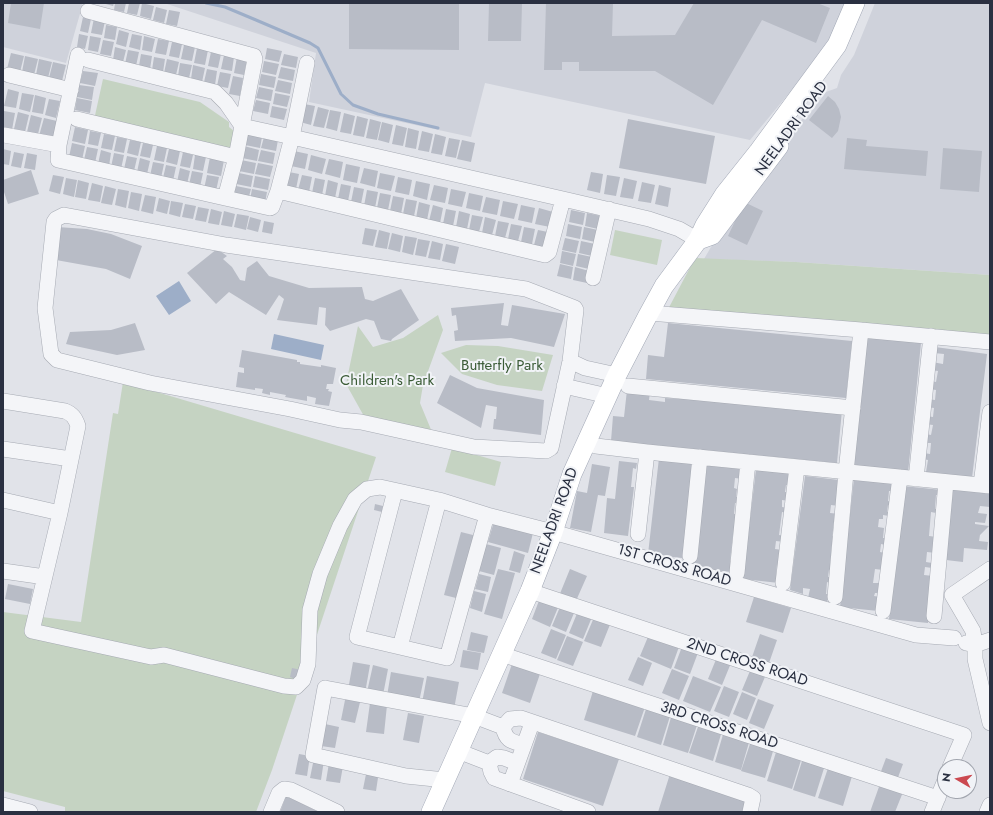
<!DOCTYPE html>
<html>
<head>
<meta charset="utf-8">
<style>
  body { margin:0 }
  #map { position:relative; width:993px; height:815px; overflow:hidden; background:#e1e3e9; font-family:Jost,sans-serif }
  canvas { display:block }
  .frame { position:absolute; inset:0; border:4px solid #2a3041; pointer-events:none }
  .north { position:absolute; left:937px; top:759px; width:40px; height:40px; box-sizing:border-box; background:#f1f3f7; border:1px solid #a1a5ae; border-radius:50%; rotate:279deg; font-size:11px; font-weight:700; line-height:16px; text-align:center; color:#2a3041 }
  .north::after { content:''; display:block; margin:auto; width:14px; height:18px; background:#cb4950; clip-path:polygon(50% 0,100% 100%,50% 72%,0 100%) }
</style>
</head>
<body>
<div id="map">
<canvas width="993" height="815"></canvas>
<div class="frame"></div>
<div class="north">N</div>
</div>
<script>
const c = document.querySelector('canvas').getContext('2d');
c.lineJoin = 'round';
function fill(path, color) {
  c.fillStyle = color;
  c.fill(path, 'evenodd');
}
function stroke(path, color, width, dash) {
  c.strokeStyle = color;
  c.lineWidth = width;
  c.lineCap = dash ? 'butt' : 'round';
  c.setLineDash(dash || []);
  c.stroke(path);
}
function write(font, color, halo, rows, align = 'center') {
  c.font = font + ' Jost,sans-serif';
  c.lineWidth = 4;
  c.setLineDash([]);
  c.textBaseline = 'middle';
  c.strokeStyle = halo;
  c.fillStyle = color;
  for (const [text, x, y, turn = 0] of rows) {
    c.save();
    c.translate(x, y);
    c.rotate((+turn || 0) * Math.PI / 180);
    c.textAlign = isNaN(turn) ? turn : align;
    if (halo) c.strokeText(text, 0, 0);
    c.fillText(text, 0, 0);
    c.restore();
  }
}
fill(new Path2D(`
  M3,3H83L66,63L3,47Z
  M164,3H845L826,49L750,140L485,83L471,137L309,102L316,53Z
  M875,3H990V275L796,262L704,259L718,235L802,119L808,116L826,92L837,88L841,75L854,55Z`), '#cfd2db');
fill(new Path2D(`
  M103,79L200,102L229,122V127L234,131L230,151L94,120Z
  M615,230L662,240L657,265L610,255Z
  M695,258L796,262L990,275V342L665,315Z
  M438,315L443,330L423,385L420,403L432,432L365,418L346,384L358,326L373,347L403,338Z
  M466,345L498,346L553,355L542,391L497,385L462,374L441,353Z
  M123,382L376,457L272,770L256,812H65V807L3,791V612L81,622L113,413L118,414Z
  M452,448L501,462L495,486L445,472Z`), '#c5d3c2');
fill(new Path2D(`
  M179,281L191,301L169,315L156,296Z
  M274,334L324,345L321,360L271,349Z`), '#9daec8');
stroke(new Path2D(`
  M206,3L225,7L256,20L310,43L318,48L341,94L353,105L378,114L438,128`), '#9daec8', 3);
fill(new Path2D(`
  M11,3H44L40,29L8,23Z
  M102,3H114L113,6Z
  M115,3H126L124,12L114,10Z
  M129,3H140L137,15L127,13Z
  M142,3L154,6L151,19L140,16Z
  M349,3H459V50L349,49Z
  M489,3H522L521,41H488Z
  M546,3H613L612,36L675,35L694,3H817L830,8L816,43L762,20L713,105L655,71H579V62H562V70H544Z
  M156,7L167,10L164,23L153,20Z
  M169,10L180,12L177,26L166,24Z
  M83,17L91,19L88,33L80,31Z
  M94,18L105,21L102,35L91,33Z
  M106,25L117,27L115,40L104,38Z
  M119,30L129,33L126,47L116,44Z
  M79,34L88,36L85,49L77,47Z
  M132,34L142,36L140,50L129,47Z
  M90,36L101,38L98,52L88,50Z
  M144,36L155,39L152,52L142,50Z
  M158,39L169,41L166,55L155,53Z
  M103,40L114,42L111,56L100,54Z
  M172,42L182,44L179,58L169,56Z
  M184,45L195,47L192,61L181,59Z
  M115,47L126,50L123,62L113,60Z
  M197,48L208,50L205,65L194,63Z
  M267,48L282,51L279,62L265,59Z
  M128,50L139,52L136,66L125,64Z
  M211,52L221,54L218,68L208,66Z
  M11,53L24,56L20,72L7,69Z
  M141,54L152,56L150,69L139,66Z
  M284,54L298,57L296,68L281,65Z
  M224,55L234,57L232,71L221,69Z
  M25,56L38,59L34,75L22,72Z
  M154,57L165,59L163,72L152,70Z
  M237,57L247,59L244,75L234,73Z
  M39,59L52,62L48,78L36,75Z
  M167,59L179,62L176,75L164,73Z
  M264,61L279,64L276,75L262,72Z
  M53,62L66,65L62,81L49,78Z
  M180,63L192,65L189,78L178,76Z
  M193,65L205,68L202,82L191,79Z
  M281,67L295,70L293,81L278,78Z
  M207,69L217,71L215,85L204,82Z
  M83,71L98,73L95,86L80,83Z
  M220,72L231,74L228,88L217,86Z
  M261,74L276,77L274,88L259,85Z
  M233,76L243,78L240,96L229,94Z
  M278,80L292,83L290,94L275,91Z
  M79,85L94,87L92,100L77,97Z
  M259,87L273,90L271,101L256,98Z
  M8,89L19,92L16,108L4,106Z
  M22,93L34,95L30,112L19,109Z
  M275,93L290,96L287,107L273,104Z
  M35,95L46,98L43,114L32,112Z
  M828,96L835,102L839,109L841,117L838,131L832,138L809,120Z
  M77,98L92,101L90,113L75,110Z
  M49,99L60,101L56,118L45,115Z
  M256,100L270,103L268,114L253,111Z
  M304,104L315,106L311,125L300,122Z
  M272,106L287,109L284,120L270,117Z
  M318,107L329,110L324,128L313,126Z
  M330,110L341,112L337,131L326,128Z
  M4,111L15,113L12,130L3,128Z
  M18,112L29,115L25,132L14,129Z
  M344,113L355,116L351,134L340,132Z
  M31,115L42,118L38,134L27,132Z
  M357,116L368,119L364,137L353,135Z
  M44,118L57,121L53,139L39,136Z
  M370,119L381,122L377,140L366,138Z
  M628,119L715,136L706,184L619,168Z
  M382,122L393,125L389,143L378,140Z
  M396,125L407,128L403,146L392,144Z
  M75,127L88,130L85,144L72,141Z
  M408,128L419,131L416,149L405,147Z
  M90,131L101,133L98,146L88,144Z
  M422,131L433,134L429,152L418,150Z
  M247,133L262,137L260,148L245,145Z
  M104,134L115,136L112,150L101,148Z
  M435,134L446,137L442,155L431,153Z
  M117,137L127,139L124,153L114,151Z
  M264,137L278,140L276,151L261,148Z
  M449,138L460,140L456,158L445,156Z
  M847,138L867,140L866,146L928,151L926,176L844,169Z
  M130,140L141,142L138,156L127,153Z
  M462,140L475,143L471,162L457,159Z
  M72,143L85,146L82,160L69,157Z
  M143,143L153,145L150,158L140,156Z
  M157,146L167,148L164,162L154,160Z
  M244,146L259,150L257,161L242,158Z
  M87,147L98,149L95,163L84,160Z
  M943,148L982,151L979,192L940,189Z
  M3,149L11,151L9,165L3,164Z
  M169,149L180,151L177,165L166,162Z
  M101,150L111,153L109,166L98,164Z
  M261,150L275,153L273,164L258,161Z
  M294,151L308,154L305,169L291,166Z
  M14,152L24,154L21,168L11,166Z
  M183,152L193,155L190,168L180,166Z
  M27,153L37,155L35,170L24,168Z
  M114,153L124,155L121,169L111,167Z
  M195,155L206,157L203,171L193,169Z
  M311,155L326,159L322,174L308,170Z
  M127,156L137,158L134,171L124,169Z
  M210,157L224,160L221,176L207,173Z
  M140,158L150,161L147,174L137,172Z
  M329,159L343,162L340,178L325,174Z
  M241,160L256,163L254,174L239,171Z
  M153,162L164,164L161,178L150,176Z
  M258,163L273,166L270,177L255,174Z
  M346,164L360,167L357,183L343,180Z
  M166,165L176,167L173,181L163,178Z
  M180,168L190,171L187,184L177,182Z
  M364,168L378,171L375,187L360,183Z
  M31,170L39,194L8,204L3,189V180Z
  M192,171L203,173L200,187L189,185Z
  M289,172L299,174L296,189L285,187Z
  M591,172L603,174L600,193L587,190Z
  M239,173L253,176L251,187L236,184Z
  M380,173L395,176L391,191L377,188Z
  M53,175L64,177L60,194L49,191Z
  M207,175L219,177L216,191L204,189Z
  M302,175L312,177L309,192L298,190Z
  M607,175L620,177L616,196L604,194Z
  M255,176L270,179L268,190L253,187Z
  M398,177L412,180L409,195L395,192Z
  M66,178L77,180L74,197L63,194Z
  M315,178L325,180L322,195L312,193Z
  M624,178L637,181L633,199L620,197Z
  M78,180L89,183L86,199L75,197Z
  M328,180L338,183L335,198L325,196Z
  M416,181L430,184L427,200L413,196Z
  M642,182L655,185L651,203L638,201Z
  M92,183L103,186L100,202L88,200Z
  M341,184L351,186L348,201L338,199Z
  M434,185L448,188L445,203L430,200Z
  M659,185L671,188L668,207L655,204Z
  M105,186L116,189L112,205L101,203Z
  M236,186L251,189L248,200L233,197Z
  M354,187L364,189L361,204L351,202Z
  M118,189L129,191L126,208L115,205Z
  M252,189L267,192L265,203L250,200Z
  M451,189L466,192L462,207L448,204Z
  M367,190L378,192L375,208L364,206Z
  M131,192L142,194L139,211L128,208Z
  M380,193L391,195L388,210L377,208Z
  M469,193L483,196L480,211L466,208Z
  M145,195L156,197L153,214L141,211Z
  M393,196L404,198L401,214L390,211Z
  M486,197L500,200L497,215L482,212Z
  M159,198L170,201L167,214L156,211Z
  M406,199L417,201L414,216L403,214Z
  M171,201L183,203L180,217L169,214Z
  M503,201L518,204L514,219L500,216Z
  M419,202L430,205L427,220L416,218Z
  M744,202L763,211L747,245L728,236Z
  M185,204L196,206L193,219L182,217Z
  M433,205L443,208L440,223L429,221Z
  M521,205L535,208L532,223L518,220Z
  M198,207L209,209L206,222L195,220Z
  M539,208L553,212L550,227L535,224Z
  M211,209L222,212L219,225L208,223Z
  M446,209L456,211L453,226L443,224Z
  M571,210L585,213L583,225L569,222Z
  M224,211L235,214L232,227L221,225Z
  M459,211L470,214L467,229L456,227Z
  M587,213L601,216L598,229L585,226Z
  M237,214L249,216L246,230L234,227Z
  M472,215L483,217L479,232L469,230Z
  M250,217L261,220L258,232L247,229Z
  M485,217L496,220L492,235L482,233Z
  M264,221L274,223L272,234L262,232Z
  M498,221L509,223L505,238L495,236Z
  M511,224L522,226L518,241L508,239Z
  M568,224L582,227L580,239L566,236Z
  M57,227L87,229L111,234L142,246L130,279L106,269L56,260Z
  M524,227L535,229L532,244L521,242Z
  M584,227L598,230L595,242L582,239Z
  M365,228L377,230L373,246L362,244Z
  M379,230L390,233L387,249L375,247Z
  M538,230L548,232L545,247L534,245Z
  M392,233L403,236L400,252L388,249Z
  M405,236L417,238L413,255L402,252Z
  M565,238L579,241L576,253L562,250Z
  M418,239L430,241L426,257L415,255Z
  M432,241L443,244L440,260L428,258Z
  M581,241L595,244L592,256L579,253Z
  M446,244L459,247L455,264L442,261Z
  M217,249L227,256L223,259L232,267L240,280L245,281L247,268L257,261L269,276L309,288L362,287L365,299L373,301L401,289L419,320L392,339L391,341L381,339L374,321L366,319L330,331L325,325L326,308L319,307L317,325L277,320L284,299L279,295L266,315L229,292L216,304L187,273Z
  M562,251L576,254L573,266L560,263Z
  M578,254L592,257L589,269L576,266Z
  M560,264L573,267L571,279L557,276Z
  M575,267L589,271L587,283L573,280Z
  M504,303L501,325L508,326L512,305L565,314L554,347L511,338L455,341L454,331L458,330L456,315L452,316L451,308Z
  M135,323L145,350L117,355L66,344L70,332L111,330Z
  M668,323L852,341L846,398L646,379L648,355L664,357Z
  M866,337L921,343L908,473L853,468Z
  M935,347L987,354L972,478L926,472L928,460L923,459L924,453L930,454L931,443H925L926,434L931,435L933,425L925,424L926,416L933,417L934,408L927,407L928,399L935,400L936,390L930,389L931,381L936,382L938,371L931,370L932,362L943,364L944,354L934,353Z
  M242,350L297,360V362H300V364L321,367V365L336,368L333,384H327L326,389H329L328,391L332,392L329,406L315,404L316,398L307,396V401L285,397L286,395L270,392V395L262,393L263,389L255,388V390L236,387L238,372L244,373V368L239,367Z
  M450,375L477,388L544,400L541,435L493,429L494,419H496L497,407L486,405L481,428L437,403Z
  M627,390L650,392L649,400L665,402V398L681,399V395L842,410L837,463L611,441L613,416L624,417Z
  M659,458L694,464L682,558L648,554Z
  M619,461L637,463L636,469L633,468L631,487H634L628,536L604,533L607,498L615,499Z
  M592,464L610,467L605,496L598,495L591,532L570,528L577,491L587,493Z
  M705,464L744,468L743,479L735,478L734,488L737,489L736,497H742L741,504L735,503L734,514H738L736,534H733L730,561H733L732,572L693,568Z
  M756,469L793,473L791,486L786,485L785,492H790L789,501L782,500V507L789,508L788,513L782,512L779,535L785,536L784,542L776,541L775,549L783,550V554H779L778,560L782,561L781,566L777,565L776,574L780,575L779,583L743,579Z
  M805,476L839,480V506L831,505L830,513L840,514L835,516L833,527L838,528L837,531L833,530L832,536L836,537L832,544L831,551H834V556H831L830,564H833L832,571L829,570L828,577H831L830,583L827,582L826,594H829L827,602L808,598L810,589L803,588V594L790,590Z
  M854,478L895,484L894,491H889L888,501L891,502L890,506L888,505L887,512H890L889,516L883,515V519H879L878,527L884,528L883,538H887L886,545L881,544L880,552L885,553L883,570L875,569L873,583H880L879,593H875L874,596L880,597L878,611L840,607Z
  M903,486L942,490L941,495H936L935,509H936V513L931,512L929,536L937,537L936,553L927,552L926,562L932,563V568L925,567L924,575L933,576L932,581H929V585L932,586L928,623L889,619Z
  M953,489L990,494V507L980,506L978,513L987,514L985,523L975,522V524L989,526L980,535L979,541L988,542L987,550L964,548L963,562L946,560Z
  M375,504L383,506L382,512L374,510Z
  M495,518L534,529L528,553L488,542Z
  M461,532L477,536L460,599L444,595Z
  M486,544L501,548L494,575L479,571Z
  M514,551L525,555L520,573L509,570Z
  M498,569L515,573L502,619L484,614Z
  M570,569L587,576L575,603L559,596Z
  M479,574L491,577L488,592L475,589Z
  M8,584L33,589L30,604L5,599Z
  M474,591L486,594L482,612L470,608Z
  M754,597L791,608L783,633L746,622Z
  M540,598L559,605L550,627L532,619Z
  M560,607L574,613L566,632L552,626Z
  M578,611L592,617L583,639L569,633Z
  M595,615L611,622L601,647L584,641Z
  M551,629L566,635L556,659L541,653Z
  M471,632L488,636L484,653L467,650Z
  M650,632L680,644L671,669L640,656Z
  M760,634L777,640L768,666L751,660Z
  M567,636L583,642L573,666L557,660Z
  M683,644L699,650L690,674L674,668Z
  M463,650L481,653L478,670L460,667Z
  M638,657L652,663L643,686L628,680Z
  M717,657L731,663L722,685L708,679Z
  M513,661L541,671L530,703L502,693Z
  M353,662L370,665L365,693L348,690Z
  M373,665L388,669L383,695L367,692Z
  M752,666L767,672L757,696L742,690Z
  M292,668L301,670L298,680L290,677Z
  M672,669L689,676L679,700L662,693Z
  M391,672L424,678L419,702L387,696Z
  M427,676L459,682L454,709L422,703Z
  M693,676L721,687L710,712L683,701Z
  M724,686L739,692L729,717L714,711Z
  M593,691L645,707L635,736L584,720Z
  M742,692L756,698L747,720L733,714Z
  M346,695L361,698L355,723L341,720Z
  M758,699L774,705L764,729L749,723Z
  M370,703L387,705L384,734L366,732Z
  M647,706L671,713L661,745L637,737Z
  M408,713L424,716L419,743L403,740Z
  M672,714L698,722L688,753L663,745Z
  M325,724L339,727L335,748L321,746Z
  M699,724L722,731L713,761L689,753Z
  M724,731L750,739L741,770L715,762Z
  M538,732L619,759L603,806L523,779Z
  M751,741L774,748L765,778L741,771Z
  M777,749L802,757L792,789L767,781Z
  M299,754L310,756L307,776L295,774Z
  M314,758L324,760L321,780L310,778Z
  M803,758L825,765L815,797L793,790Z
  M886,758L903,764L897,780L880,774Z
  M329,763L343,766L340,783L326,781Z
  M829,765L853,773L843,806L818,798Z
  M367,769L379,771L376,791L363,789Z
  M670,774L749,801L745,812H658Z
  M880,784L903,792L895,812H870Z
  M286,796L319,812H280Z`), '#b8bcc6');
const minor = new Path2D(`
  M78,55L59,145L58,160L225,198
  M88,60L215,92L226,103L242,126L255,59L254,56L88,11
  M307,63L292,137L563,199
  M9,75L71,90
  M77,119L236,157
  M4,135L59,145
  M278,191L292,137L242,126L236,157L225,198L270,208L272,207L278,191L545,255L549,252L563,199L649,219L679,229L698,240
  M64,215L226,245L526,289L575,308L576,310L570,361L551,448L546,451L474,447L361,422L340,420L290,409L150,383L57,360L51,354L45,308L54,222L56,219Z
  M593,278L609,209
  M649,313L861,330L990,342
  M570,361L585,368L617,375
  M564,386L608,396
  M628,386L853,408
  M3,401L65,411C72,414 75,417 78,426L60,513L32,631L151,657L164,655L284,686L296,687L303,680L308,664L310,610L320,574L340,526L355,499L367,489L380,487L439,500L487,515L553,532L916,635L954,638
  M596,446L647,452L990,486
  M3,449L71,459
  M916,479L931,336
  M981,485L990,412
  M395,491L357,637L447,658L487,515
  M3,500L60,513
  M638,534L647,452
  M690,556L700,457
  M990,569L952,595L973,631L975,645V659L990,723
  M3,571L45,577
  M737,573L748,462
  M783,583L797,467
  M530,591L964,735L950,767
  M835,597L846,472L861,330
  M883,611L900,477
  M934,616L946,482
  M966,643L975,645L990,640
  M400,647L439,500
  M501,654L938,798
  M503,727L510,719L521,718L748,795L753,798L750,812
  M503,727C506,741 511,741 524,745
  M458,751L489,763
  M489,763L491,772L494,778L588,812
  M489,763L497,757L504,758L517,763
  M445,780L406,776L313,755L325,688L474,716L503,727
  M510,784L532,723
  M3,805L30,812
  M271,812L279,793L284,789L291,790L337,812
  M932,812L945,780
  M987,812L990,805`);
const major = new Path2D(`
  M701,239L712,235L779,146
  M431,812L530,591L553,532L572,474L617,375L647,317L664,286L698,240L705,225L724,195L759,151L837,45L855,3`);
stroke(minor, '#a6aab3', 16);
stroke(major, '#a1a7b5', 20);
stroke(minor, '#f4f5f8', 15);
stroke(major, '#fff', 19);
write('15px', '#2a3041', '#f1f3f7', [
  ["NEELADRI ROAD",792,129,-54],
  ["NEELADRI ROAD",555,521,-70],
  ["1ST CROSS ROAD",674,566,16],
  ["2ND CROSS ROAD",747,663,18],
  ["3RD CROSS ROAD",719,726,18]
]);
write('15px', '#3b5c37', '#f1f3f7', [
  ["Butterfly Park",502,366],
  ["Children's Park",387,381]
]);
</script>
</body>
</html>
